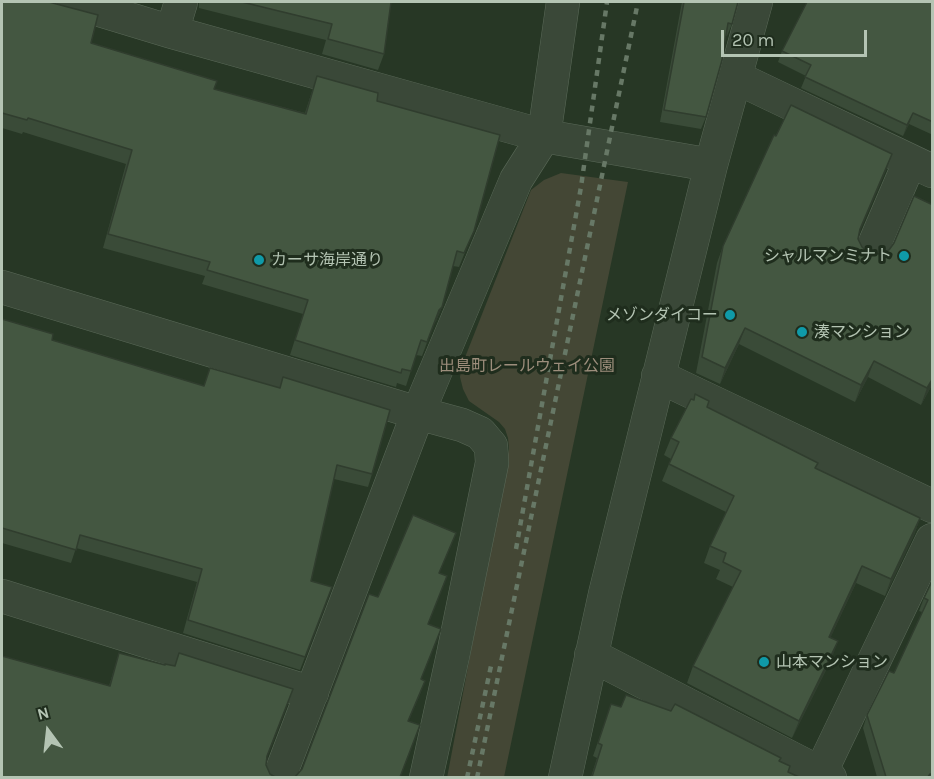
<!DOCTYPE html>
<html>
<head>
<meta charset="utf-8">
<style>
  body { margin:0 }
  #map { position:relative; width:934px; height:779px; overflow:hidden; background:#273725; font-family:Karla,sans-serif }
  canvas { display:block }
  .frame { position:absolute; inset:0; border:3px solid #b4c4b3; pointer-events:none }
  .north { position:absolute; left:18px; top:701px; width:60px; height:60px; -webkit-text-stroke:4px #1f2d1d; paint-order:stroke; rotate:345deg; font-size:16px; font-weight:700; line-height:24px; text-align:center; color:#b4c4b3 }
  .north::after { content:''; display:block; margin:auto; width:21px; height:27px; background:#b4c4b3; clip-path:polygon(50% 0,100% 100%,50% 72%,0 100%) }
  .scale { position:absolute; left:721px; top:30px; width:146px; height:27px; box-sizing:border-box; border:3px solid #b4c4b3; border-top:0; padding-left:8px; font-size:18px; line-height:21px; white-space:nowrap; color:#b4c4b3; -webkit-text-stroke:4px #1f2d1d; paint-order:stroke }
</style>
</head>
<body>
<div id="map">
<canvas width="934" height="779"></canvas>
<div class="frame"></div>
<div class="north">N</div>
<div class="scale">20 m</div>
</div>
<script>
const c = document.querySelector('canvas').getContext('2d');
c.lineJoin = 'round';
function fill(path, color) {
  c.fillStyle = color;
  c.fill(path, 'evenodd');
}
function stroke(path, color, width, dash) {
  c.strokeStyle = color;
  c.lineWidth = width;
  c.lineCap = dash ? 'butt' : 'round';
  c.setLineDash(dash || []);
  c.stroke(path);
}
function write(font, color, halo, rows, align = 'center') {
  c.font = font + ' Karla,"Noto Sans JP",sans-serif';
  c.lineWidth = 6;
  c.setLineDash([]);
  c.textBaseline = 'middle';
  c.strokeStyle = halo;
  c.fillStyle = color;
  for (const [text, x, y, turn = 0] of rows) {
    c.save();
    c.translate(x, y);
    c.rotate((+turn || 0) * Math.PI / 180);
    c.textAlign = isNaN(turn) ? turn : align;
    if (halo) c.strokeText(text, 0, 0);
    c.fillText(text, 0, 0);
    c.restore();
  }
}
fill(new Path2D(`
  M561,173L628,182L504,777L447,778L509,449L508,438L505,429L499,422L469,401L463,389L460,377L462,365L531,190L544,180Z`), '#444735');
const minor = new Path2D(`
  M73,2L172,32L544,136L711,165
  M172,32L181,2
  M735,77L932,171
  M871,252L910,161
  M2,287L418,413L462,425L480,433L491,446L492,463L453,655L426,778
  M658,376L932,506
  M2,596L312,693
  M591,655L830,778
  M279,778L418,413L516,180L544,136L563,2
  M565,778L605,594L711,165L756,2
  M818,778L932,540`);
stroke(minor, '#5a6958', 34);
stroke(minor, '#3a4838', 33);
stroke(new Path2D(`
  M516,549L581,187L607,2
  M467,778L491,666
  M477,778L638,2`), '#677866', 4.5, [6, 6]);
fill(new Path2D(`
  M2,2L91,43L214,89L305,113L317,76L377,101L468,245L459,267L453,266L442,307L436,321L434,324L422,356L416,355L406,386L397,383L396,387L290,355L303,314L202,284L205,276L103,248L126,164L23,132L22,134L2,128Z
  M199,2H391L384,54L378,70L322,54L326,40L199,8Z
  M682,2H738L732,24L727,36H726L706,117L701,129L660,122L681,7Z
  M933,2V135L909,124L903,136L801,88L806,76L778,62L782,51Z
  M886,170L859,232L858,239L862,247L869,253L880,254L889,250L933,205V383L921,405L868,377L855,402L739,344L720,384L696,373L717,263L723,246Z
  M2,319L52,340L204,386L210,368L372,474L368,487L334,479L311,581L332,587L300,670L183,633L197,582L76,548L71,563L2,543Z
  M695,394L709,401L707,407L816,469L920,518L914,535L885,596L856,583L830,638L832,658L792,738L687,683L693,666L733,587L716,579L720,570L704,563L710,546L726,512L662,481L671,459L664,455L671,438L693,400Z
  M933,579V777H877L863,728L867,715L894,673L922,612L919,611L924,598Z
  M119,653L165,665L174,666L179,653L293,689L109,686Z
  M611,704L779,761L790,766L788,772L799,777H591L597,758L593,756Z`), '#3a4b38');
fill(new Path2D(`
  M913,113L909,124L903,136L907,125Z
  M892,154L886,170L854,245L860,229Z
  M442,307L436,321L434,324L422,356L439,310Z
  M745,328L739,344L720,384L725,368Z
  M874,361L868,377L855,402L861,385Z
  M933,378V383L921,405L927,388Z
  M920,518L914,535L885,596L891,579Z
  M862,566L856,583L823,654L829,637Z
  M838,641L832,658L792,738L799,721Z
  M425,681L419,697L402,737L408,721Z`), '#303d2e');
const building = new Path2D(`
  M2,2H49L98,15L91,43L217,81L214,89L306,114L317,76L378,93L377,101L500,135L474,231L464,253L457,251L442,307L439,310L427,342L421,340L411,371L402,369L401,373L295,340L308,300L207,270L210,262L108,234L132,150L28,118L27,120L2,113Z
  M242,2H391L384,54L328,39L332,24Z
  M684,2H738L732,24L728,23L722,60L706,117L664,110Z
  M807,2H933V122L913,113L907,125L805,77L811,65L782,51Z
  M791,105L892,154L860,229L858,239L862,247L869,253L880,254L889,250L894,243L914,196L933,205V378L927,388L874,361L861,385L745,328L725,368L702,357L723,246L774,135L776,136Z
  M2,319L53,334L52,340L204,386L210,368L280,388L283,377L390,410L372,474L337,465L311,581L332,587L305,657L188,620L202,569L80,535L76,550L2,528Z
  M695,394L709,401L707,407L818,463L815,468L920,518L891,579L862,566L829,637L838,641L799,721L693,666L741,571L723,562L726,553L710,546L734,496L669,464L679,442L671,438L691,399L694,400Z
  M413,515L456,533L439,573L447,576L428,624L441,629L421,679L425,681L408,721L420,725L400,777H295L302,769L369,594L378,597Z
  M933,579V775L930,774L928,777H886L867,715L889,671L894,673L928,600L924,598Z
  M119,653L165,665V664L175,666L179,653L293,689L267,756L266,765L270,774L275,777H2V656L110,686Z
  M626,695L671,711L675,704L781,758L779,761L790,766L788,772L799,777H592L602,745L598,743L611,704L621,707Z`);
fill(building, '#445741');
stroke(building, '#303d2e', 1.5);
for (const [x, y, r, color] of [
  [904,256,6,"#0f9aa8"],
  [259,260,6,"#0f9aa8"],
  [730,315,6,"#0f9aa8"],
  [802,332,6,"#0f9aa8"],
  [764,662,6,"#0f9aa8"]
]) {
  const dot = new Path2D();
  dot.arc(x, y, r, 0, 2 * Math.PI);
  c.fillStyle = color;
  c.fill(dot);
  stroke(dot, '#1f2d1d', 2);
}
write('16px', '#b4c4b3', '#1f2d1d', [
  ["シャルマンミナト",892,256,"right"],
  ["カーサ海岸通り",271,260],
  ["メゾンダイコー",718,315,"right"],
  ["湊マンション",814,332],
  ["山本マンション",776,662]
], 'left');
write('16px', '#9d8e7c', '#1f2d1d', [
  ["出島町レールウェイ公園",527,366]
]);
</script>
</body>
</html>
